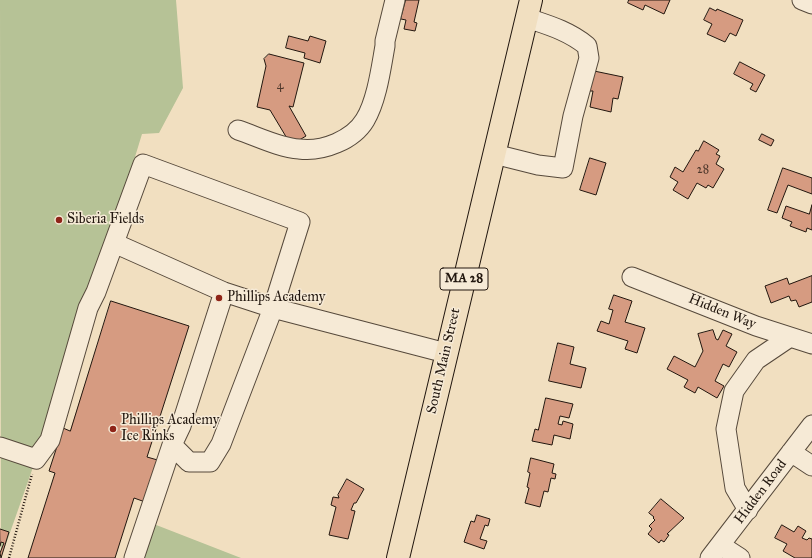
<!DOCTYPE html>
<html>
<head>
<meta charset="utf-8">
<style>
  body { margin:0 }
  canvas { display:block; background:#f1dfc0 }
</style>
</head>
<body>
<canvas width="812" height="558"></canvas>
<script>
const c = document.querySelector('canvas').getContext('2d');
c.lineJoin = 'round';
function fill(path, color) {
  c.fillStyle = color;
  c.fill(path, 'evenodd');
}
function stroke(path, color, width, dash) {
  c.strokeStyle = color;
  c.lineWidth = width;
  c.lineCap = dash ? 'butt' : 'round';
  c.setLineDash(dash || []);
  c.stroke(path);
}
function write(font, color, halo, rows, align = 'center') {
  c.font = font + ' "IM FELL Great Primer",serif';
  c.lineWidth = 3;
  c.setLineDash([]);
  c.textBaseline = 'middle';
  c.strokeStyle = halo;
  c.fillStyle = color;
  for (const [text, x, y, turn = 0] of rows) {
    c.save();
    c.translate(x, y);
    c.rotate((+turn || 0) * Math.PI / 180);
    c.textAlign = isNaN(turn) ? turn : align;
    if (halo) c.strokeText(text, 0, 0);
    c.fillText(text, 0, 0);
    c.restore();
  }
}
fill(new Path2D(`
  M0,0H176L183,88L159,133L142,134C99,277 51,418 1,558Z
  M146,521L241,558H134Z`), '#b6c296');
const building = new Path2D(`
  M406,0H419L414,22L417,23L415,31L404,29L406,20L401,19Z
  M629,0H670L664,14L645,5L643,10L628,3Z
  M710,8L716,11L717,9L743,20L736,36L730,33L725,42L707,34L712,24L704,20Z
  M289,36L308,41L310,36L326,41L320,63L304,58L305,53L286,48Z
  M269,54L304,63L293,107L289,106L306,136L291,145L270,110L257,107L266,66L264,59Z
  M740,62L765,75L756,92L750,89L753,84L734,74Z
  M594,71L623,77L618,99L613,98L611,112L590,107L593,91H590Z
  M762,134L774,140L771,146L759,140Z
  M704,141L719,150L716,154L720,156L716,164L724,169L713,188L708,185L706,188L697,183L688,199L673,190L678,182L670,177L675,167L683,172L696,150L698,151Z
  M590,158L606,163L596,195L580,190Z
  M783,168L812,178V194L788,185L777,213L768,210Z
  M812,205V230L807,228L806,232L790,226L792,222L782,218L786,206L809,214Z
  M812,276V302L799,307L796,300L791,301L789,296L771,303L765,286L787,278L789,284Z
  M614,295L632,301L625,322L645,328L637,353L625,349L628,341L597,331L601,321L609,324L613,310L609,309Z
  M111,301L189,326L147,457L161,461L148,503L134,498L115,558H28L55,473L49,471L63,428L70,431Z
  M713,330L716,339L718,340L723,330L732,334L726,346L737,352L729,367L723,364L715,381L724,386L717,398L698,387L695,393L684,387L688,380L667,369L674,356L695,367L703,351L698,334Z
  M558,343L574,347L570,364L586,368L581,388L549,381Z
  M546,398L573,404L569,418L560,416L558,424L562,425L563,421L573,424L570,439L554,435L552,445L532,441L535,429L538,430Z
  M531,458L554,464L552,473L556,474L555,479L551,478L548,492L544,491L540,507L525,503L529,488L527,487L530,473L528,472Z
  M347,479L364,489L356,503H354L351,510L355,511L348,539L329,535L336,507L331,505L333,497L339,498L338,495Z
  M661,499L684,518L667,534L669,535L664,542L661,540L659,543L648,534L652,529L649,526L655,520L653,518L654,517L649,513Z
  M477,515L490,519L488,526L485,525L480,539L487,541L484,549L464,542L471,521L474,522Z
  M782,525L794,532L798,526L806,531L802,538L807,540L809,538L812,539V558H795L783,551L787,544L775,538Z
  M0,529L9,532L1,558L0,553L4,543L1,542L0,546Z`);
fill(building, '#d69b81');
stroke(building, '#22170f', 1);
const minor = new Path2D(`
  M802,0L812,4
  M238,130C256,136 280,148 299,149C323,152 353,140 365,120C377,100 381,68 385,46V41L395,0
  M494,154L538,165L563,168L573,116L589,58L587,46C569,31 548,25 527,18
  M114,243L143,164L300,222L273,308L221,444L210,462H189L172,445L181,426L224,292
  M632,277L756,326L812,344
  M0,447L36,459L50,440L88,308L96,292L114,243L224,292L273,308L446,353
  M791,452L812,466
  M748,510L735,488L726,429L734,391L756,360L790,337
  M720,545L740,558
  M134,558L172,445
  M710,558L812,425`);
const major = new Path2D(`
  M398,558L531,0`);
stroke(minor, '#56493b', 21);
stroke(major, '#22170f', 24);
stroke(new Path2D(`
  M9,558L32,474`), '#22170f', 2.5, [1, 2]);
stroke(minor, '#f6ead6', 19);
stroke(major, '#f1dfc0', 22);
for (const [x, y, r, color] of [
  [59,220,4,"#8f2418"],
  [219,298,4,"#8f2418"],
  [113,429,4,"#8f2418"]
]) {
  const dot = new Path2D();
  dot.arc(x, y, r, 0, 2 * Math.PI);
  c.fillStyle = color;
  c.fill(dot);
  stroke(dot, '#f6ead6', 1.5);
}
write('12px', '#4f382c', null, [
  ["4",280,86],
  ["28",703,170]
]);
for (const [x, y, w] of [
  [464,279,48]
]) {
  const box = new Path2D();
  box.roundRect(x - w / 2, y - 11, w, 22, 3);
  c.fillStyle = '#f6ead6';
  c.fill(box);
  stroke(box, '#22170f', 1);
}
write('bold 13px', '#22170f', null, [
  ["MA 28",464,279]
]);
write('14px', '#22170f', '#f6ead6', [
  ["Siberia Fields",67,220],
  ["Phillips Academy",227,298],
  ["Phillips Academy",121,421],
  ["Ice Rinks",121,437]
], 'left');
write('14px', '#22170f', '#f6ead6', [
  ["Hidden Way",722,312,22],
  ["South Main Street",444,361,-77],
  ["Hidden Road",761,492,-53]
]);
</script>
</body>
</html>
